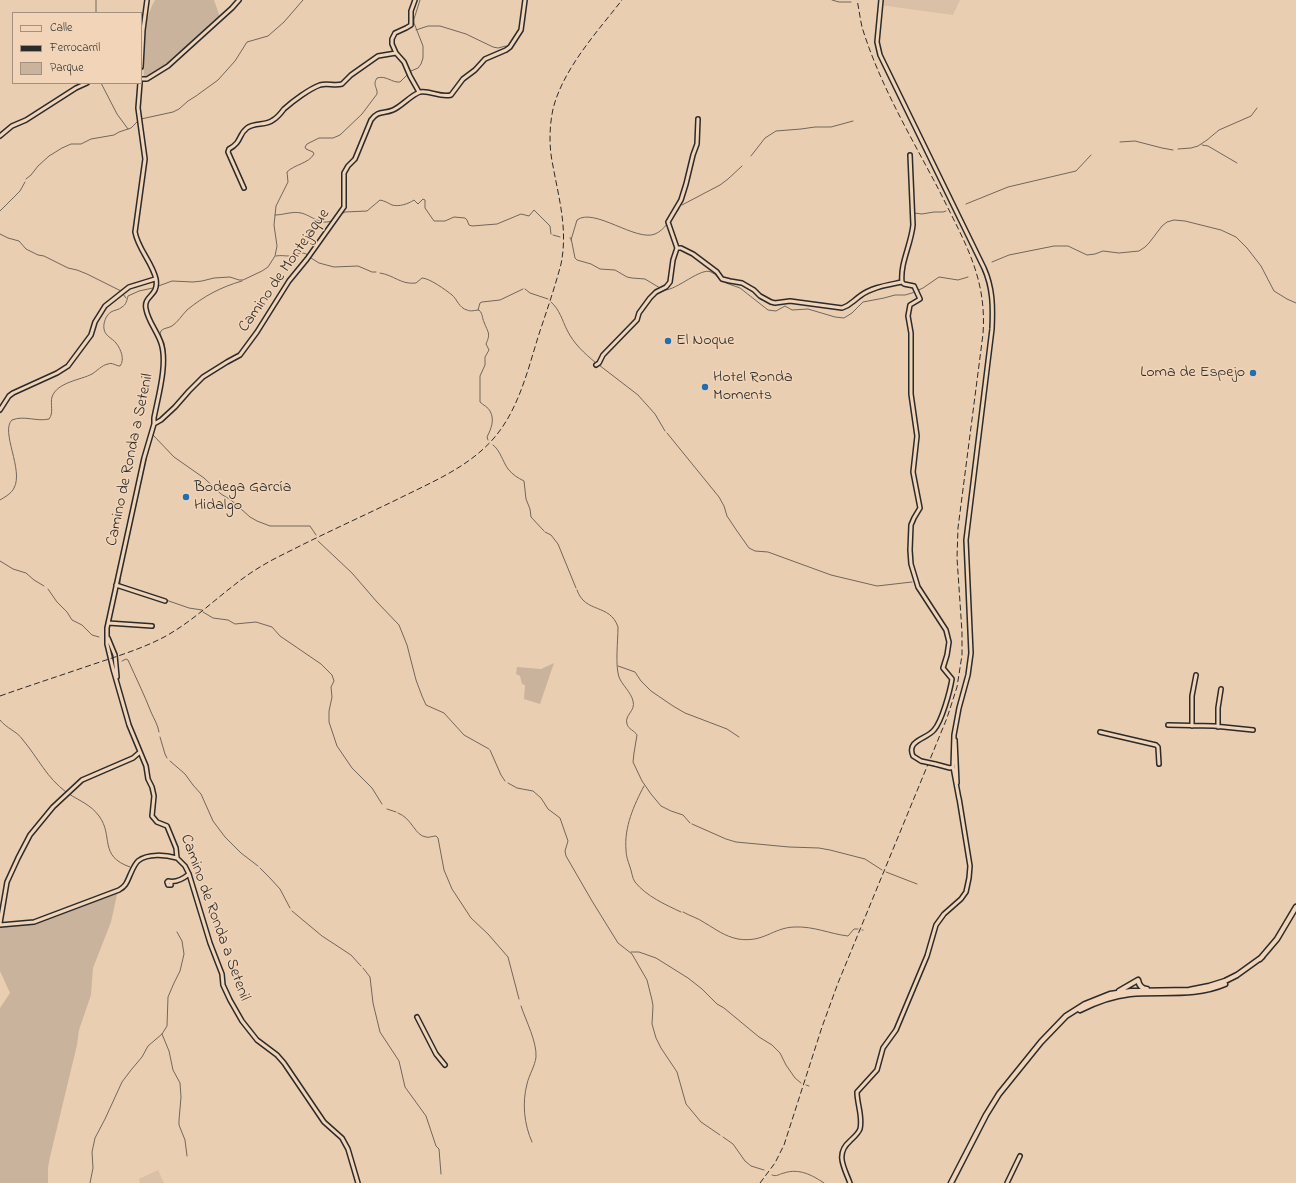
<!DOCTYPE html>
<html>
<head>
<meta charset="utf-8">
<style>
  body { margin:0 }
  #map { position:relative; width:1296px; height:1183px; overflow:hidden; background:#eaceb2; font-family:"Indie Flower",sans-serif }
  canvas { display:block }
  .legend { position:absolute; left:12px; top:12px; width:130px; height:72px; box-sizing:border-box; background:#f2d5b8; border:1px solid #a29180; margin:0; padding:5px 7px; list-style:none; font-size:12px; color:#2b2b2b }
  .legend li { display:flex; align-items:center; gap:8px; height:20px }
  .legend b { width:20px; border:1px solid #a29180 }
</style>
</head>
<body>
<div id="map">
<canvas width="1296" height="1183"></canvas>
<ul class="legend">
<li><b style="height:5px;background:#f2d5b8"></b>Calle</li>
<li><b style="height:5px;background:#2b2b2b"></b>Ferrocarril</li>
<li><b style="height:11px;background:#cab39c"></b>Parque</li>
</ul>
</div>
<script>
const c = document.querySelector('canvas').getContext('2d');
c.lineJoin = 'round';
function fill(path, color) {
  c.fillStyle = color;
  c.fill(path, 'evenodd');
}
function stroke(path, color, width, dash) {
  c.strokeStyle = color;
  c.lineWidth = width;
  c.lineCap = dash ? 'butt' : 'round';
  c.setLineDash(dash || []);
  c.stroke(path);
}
function write(font, color, halo, rows, align = 'center') {
  c.font = font + ' "Indie Flower",sans-serif';
  c.lineWidth = 3;
  c.setLineDash([]);
  c.textBaseline = 'middle';
  c.strokeStyle = halo;
  c.fillStyle = color;
  for (const [text, x, y, turn = 0] of rows) {
    c.save();
    c.translate(x, y);
    c.rotate((+turn || 0) * Math.PI / 180);
    c.textAlign = isNaN(turn) ? turn : align;
    if (halo) c.strokeText(text, 0, 0);
    c.fillText(text, 0, 0);
    c.restore();
  }
}
fill(new Path2D(`
  M881,0H960L953,15L880,5Z
  M158,1170L164,1183H140L139,1179Z`), '#dac0a7');
fill(new Path2D(`
  M155,0H214L220,17C203,32 164,73 144,77C143,52 142,22 155,0Z
  M554,663L540,704L524,699L525,685L522,684L520,676L516,674L517,667L541,669Z
  M118,890L111,922L93,968L91,995L79,1030L77,1045L50,1157L48,1168V1183H0V1008L10,993L0,971V923L1,924H34L79,907L98,895Z`), '#cab39c');
stroke(new Path2D(`
  M832,0L839,2H851
  M96,13V0
  M416,30L428,26H440L466,34L493,47L498,48L506,46
  M101,83L117,114L128,129
  M141,119L173,112L179,109L188,101L196,96L218,80L235,61L247,42L268,36L284,22L303,0
  M1120,142L1135,141L1162,148L1173,150
  M1202,145L1208,146L1237,163
  M1178,149L1191,148L1198,146L1207,140L1219,130L1251,116L1257,108
  M751,156L765,138L776,131L801,129L815,127H831L853,121
  M26,179L31,175L38,166L49,156L62,148L71,144H81L91,139L114,135L119,132L131,128L138,121
  M966,204L1008,187L1076,171L1091,155
  M682,205L720,185L728,179L742,166
  M0,211L20,191L25,182
  M914,213L922,214L934,212H943L946,211
  M341,214L345,212L367,211L380,200C385,201 388,203 392,205C399,207 408,204 414,200L418,204L423,199L425,200V208L434,221H445L454,217L465,218L467,220L469,225L472,226L497,224L521,214L529,216L534,210L550,226L551,234
  M275,215C284,215 292,211 301,213C311,215 322,227 333,220
  M674,215L679,209
  M0,234L8,238L19,241L26,249L38,255L44,256L68,268L77,270L87,274L121,291
  M553,235L560,237
  M570,238H571L575,258L577,260L591,264L600,269L615,270L627,277L632,278L645,279L660,288
  M571,240L577,220C594,207 636,242 655,234C660,232 664,228 667,224
  M276,256C281,255 284,256 289,256C296,256 301,250 308,255
  M311,258L319,263L334,267L358,266L372,272H376
  M992,262L1009,255L1054,246H1068L1087,255L1095,254L1103,251L1119,253L1139,251L1145,247L1149,243L1162,226L1167,222L1174,220L1185,221L1221,230L1236,237L1247,248L1261,266L1274,291L1287,299L1296,303
  M380,273C394,275 401,285 416,283L422,278C429,278 446,290 452,295C457,299 459,308 467,310C471,312 475,310 479,310C483,314 482,318 484,322C488,333 491,333 486,344L489,350L485,357V365L480,376V402C483,405 488,407 490,411C495,420 491,429 487,437L488,440
  M726,283L740,288L768,310L776,311L785,306L792,310L808,309L835,317L844,318L852,313L863,302L884,298L895,295H905L912,293L923,288L939,277L958,280L968,277
  M525,289L530,293L548,299
  M665,290C677,290 701,267 711,272C716,274 719,279 723,282
  M123,294L126,298
  M551,302C560,310 562,320 567,330C574,344 584,353 596,363
  M478,310L480,303L482,302L500,300L523,289
  M599,365L638,395L655,414L665,431
  M164,374C166,363 166,354 164,343C163,340 159,334 161,331C163,328 169,328 172,326C178,322 182,315 187,310C204,296 221,287 242,281
  M156,418L157,412
  M154,429L153,435L174,457L204,478L221,494L231,500L250,517L257,521L270,526H310L316,535
  M667,433L719,497L724,506L727,516L737,531L749,548L755,551L768,552L831,575L877,586L912,582
  M493,445C500,450 503,462 508,469C513,475 518,478 524,481L526,499L530,509L531,517L544,531
  M140,486L146,459
  M0,500C5,497 12,493 14,488C24,470 0,431 12,420C24,415 37,422 49,419C54,413 50,404 52,397C57,382 81,380 92,374C97,371 102,365 108,364C112,362 116,366 120,366C125,360 121,349 116,343C112,338 105,336 104,329C103,323 106,315 111,312C114,310 119,310 122,307C126,305 127,300 128,296L139,291L153,288L172,281L193,282L202,281L214,278L230,277L239,280H243L262,271L268,267L275,256L277,246L274,225L276,206L288,182L287,172C295,164 308,164 314,154L313,152L306,149L305,147L307,144L319,138H333L340,135L362,114L377,94C378,88 372,85 377,78C386,75 392,83 400,82L411,71L418,68L421,64L423,58V46L414,23V19L420,0
  M135,508L139,491
  M545,532L551,535L558,544L576,588
  M318,541L352,573L377,602L399,625L407,645L416,680L422,696L426,705L444,713L464,735L489,749
  M0,561L13,569L26,573L34,580L44,586
  M120,573V584L189,608L202,610
  M48,589L57,602L67,612L72,620L82,625L92,635L99,637
  M577,590C585,614 610,603 618,627C618,641 615,665 619,677C622,685 631,692 633,701C636,711 624,715 627,724C628,729 635,731 637,735L634,753L633,762L642,781L651,794L661,806L671,811L683,815L690,823
  M203,612L213,618L228,620L235,624L256,622L272,627L280,636L321,664L332,675L334,681L331,687L332,697L329,711V722L337,746L352,768L372,788L382,804
  M122,661L126,659L128,660C136,678 144,694 151,712C154,719 158,725 159,732
  M618,666L635,672L641,681L651,691L673,706L685,713L727,729L739,737
  M0,720C7,729 17,731 23,740C38,758 47,778 66,792
  M160,737L165,754L167,758
  M490,750L501,775L505,781
  M170,761L185,774L193,785L201,794L213,821L225,837L241,853L258,866
  M508,783L517,788L533,791L541,798L548,809L560,818L568,841L565,851L566,856L592,901L618,943L632,954L647,980L652,1000L653,1006L652,1024L656,1038L661,1048L677,1072L686,1104L701,1122L720,1135
  M644,786C634,805 624,827 626,850C626,856 628,861 630,867C632,872 632,878 635,882C646,896 666,905 681,912
  M69,794C80,801 91,805 99,816C114,836 98,856 130,867
  M387,809L396,812
  M398,813C412,818 415,836 426,837C429,838 432,836 436,836L438,838L444,870L452,889L471,918L488,934L508,957L519,999
  M692,824L726,839L736,842L789,847L819,848L830,850L865,859L882,870
  M260,868L269,877L280,889L290,908
  M886,872L917,884
  M292,911L322,936L351,955L361,966
  M683,912C690,916 698,918 705,923C717,930 724,936 738,939C764,943 772,928 794,927C814,926 830,934 848,936L854,929H858
  M862,930H863
  M631,952H639L656,958L688,978L702,989L717,1004L724,1008L759,1037L772,1045L780,1053L786,1065L795,1078L801,1083
  M363,968L370,977L373,1003L380,1032L399,1061L405,1087L426,1116L436,1146L439,1149L441,1174
  M521,1006C526,1021 537,1042 536,1057C535,1066 529,1075 527,1084C522,1103 524,1124 532,1142
  M162,1034L169,1051L173,1070L180,1083L181,1097L179,1120V1125L185,1140L187,1156
  M806,1085L809,1086
  M723,1137L733,1144L745,1161L751,1166L764,1170
  M772,1175C777,1177 779,1174 784,1173C799,1168 812,1175 824,1183
  M90,1183L93,1168L92,1152L95,1138L105,1119L122,1082L131,1070L142,1057L148,1046L162,1034L167,1026L168,997L174,983L180,971L184,954L182,941L177,932`), '#70665c', 1);
const minor = new Path2D(`
  M415,0L411,11V25L406,28L395,33L392,39V44L396,53L404,62L410,76L419,92
  M881,0L877,42L880,55L984,268C993,288 993,307 992,329L966,540L971,653L968,675L959,708L954,735L953,767L959,799
  M141,67L143,30L147,0
  M141,79H147L168,66L232,8L239,0
  M140,83L138,108L145,159L135,232C138,249 152,262 156,279C159,297 143,295 146,309C148,321 157,331 161,343C168,363 158,397 154,418V424L144,458L107,628V644L113,669L129,725L146,766L148,779L152,787L154,796L152,816L157,822L167,826L176,848L177,858L185,866L189,874L210,943L222,974L223,985L230,1000L242,1021L257,1040L277,1055L284,1063L324,1122L342,1138L348,1149L358,1183
  M0,136L12,126L26,120L76,88L87,83
  M910,155L913,225C911,245 900,263 902,282L904,284L914,286L920,299L910,305L908,316L911,333V394L917,436L913,472L920,508L914,518L911,525L910,550L911,564L918,587L946,630L949,642L947,655L943,668L952,679C950,691 942,721 934,730C927,739 906,740 913,756L921,761
  M244,188L228,152L229,149C242,142 238,135 247,128C255,122 266,126 273,120C277,118 281,113 284,109C293,101 309,89 320,85C327,83 335,86 342,84L351,75L378,56L396,53
  M677,248H681L693,254L717,272L722,279L730,281L742,283L754,290L760,296L771,302L775,303L790,301L842,308C851,305 853,301 860,296C872,287 888,285 902,282
  M677,248L668,222L681,200L686,184L693,155L697,144L698,119
  M596,365L599,363L603,355L637,320L639,313L650,298L656,292L666,287L670,282L673,260L677,248
  M0,410L9,396L13,393L57,373L68,366L91,335L95,322L105,306L129,287L155,279
  M154,424L161,420L175,407L189,391L203,377L227,362L240,355L257,332L289,281L307,259L344,207V173L348,166L355,159L371,120C378,110 384,114 393,110C402,106 411,95 420,92C430,90 440,98 451,95L463,79L475,70L485,59L506,50L510,47L521,30L525,0
  M116,585L165,601
  M108,623L152,626
  M108,638L115,655L117,677
  M1168,725L1214,726L1253,730
  M1192,726V696L1196,675
  M1218,727V708L1221,689
  M1100,732L1156,745L1158,747L1159,764
  M955,740L957,783
  M935,764L950,768L953,767
  M171,882V885H168L167,882L168,881C176,883 183,879 189,874
  M0,923L7,882L18,858L30,835L53,807L82,780L133,758L140,752
  M0,925L34,922L119,890C126,886 127,882 130,875C132,871 134,865 138,861C148,853 166,855 177,858
  M417,1017L436,1054L445,1065
  M850,1183C844,1167 835,1154 850,1141C854,1137 858,1134 860,1129C863,1117 857,1104 857,1092L877,1070L883,1048L896,1030L927,956L936,925L944,914L961,899L966,892L969,878L970,866L959,798
  M1007,1183L1020,1156`);
const major = new Path2D(`
  M1260,959L1277,939L1296,907
  M1119,991L1138,980C1139,985 1141,989 1147,989
  M1080,1010C1096,1002 1112,996 1130,994C1163,991 1195,997 1225,984
  M951,1183L986,1115L999,1094L1041,1042L1066,1016L1085,1004L1110,994L1131,991L1189,990L1209,986L1225,981L1237,975L1262,957`);
stroke(minor, '#2b2b2b', 6);
stroke(major, '#2b2b2b', 7);
stroke(minor, '#f2d5b8', 3);
stroke(major, '#f2d5b8', 4);
stroke(new Path2D(`
  M0,696C31,685 62,675 94,664C118,656 144,648 166,636C191,622 211,603 233,586C249,573 267,562 286,553C323,534 361,517 398,499C432,482 469,467 494,438C519,409 528,369 539,334C547,310 555,287 561,264C568,230 559,199 553,166C549,148 549,128 553,109C563,69 597,32 622,0
  M760,1183L775,1163L784,1145L822,1027L838,983L947,718L957,687L962,655V632L957,558L958,528L983,334C987,278 965,243 941,194C913,140 880,86 862,27C860,18 859,9 857,0`), '#2b2b2b', 1, [6, 3]);
const minorBridge = new Path2D(`
  M921,761L935,764`);
stroke(minorBridge, '#2b2b2b', 6, []);
stroke(minorBridge, '#f2d5b8', 3);
for (const [x, y, r, color] of [
  [668,341,4,"#1f6fb2"],
  [1253,373,4,"#1f6fb2"],
  [705,387,4,"#1f6fb2"],
  [186,497,4,"#1f6fb2"]
]) {
  const dot = new Path2D();
  dot.arc(x, y, r, 0, 2 * Math.PI);
  c.fillStyle = color;
  c.fill(dot);
  stroke(dot, '#f2d5b8', 1.5);
}
write('16px', '#2b2b2b', '#f2d5b8', [
  ["Camino de Montejaque",285,271,-55],
  ["Camino de Ronda a Setenil",131,460,-78],
  ["Camino de Ronda a Setenil",214,918,70]
]);
write('16px', '#2b2b2b', '#f2d5b8', [
  ["El Noque",676,341],
  ["Loma de Espejo",1245,373,"right"],
  ["Hotel Ronda",713,378],
  ["Moments",713,396],
  ["Bodega García",194,488],
  ["Hidalgo",194,506]
], 'left');
</script>
</body>
</html>
